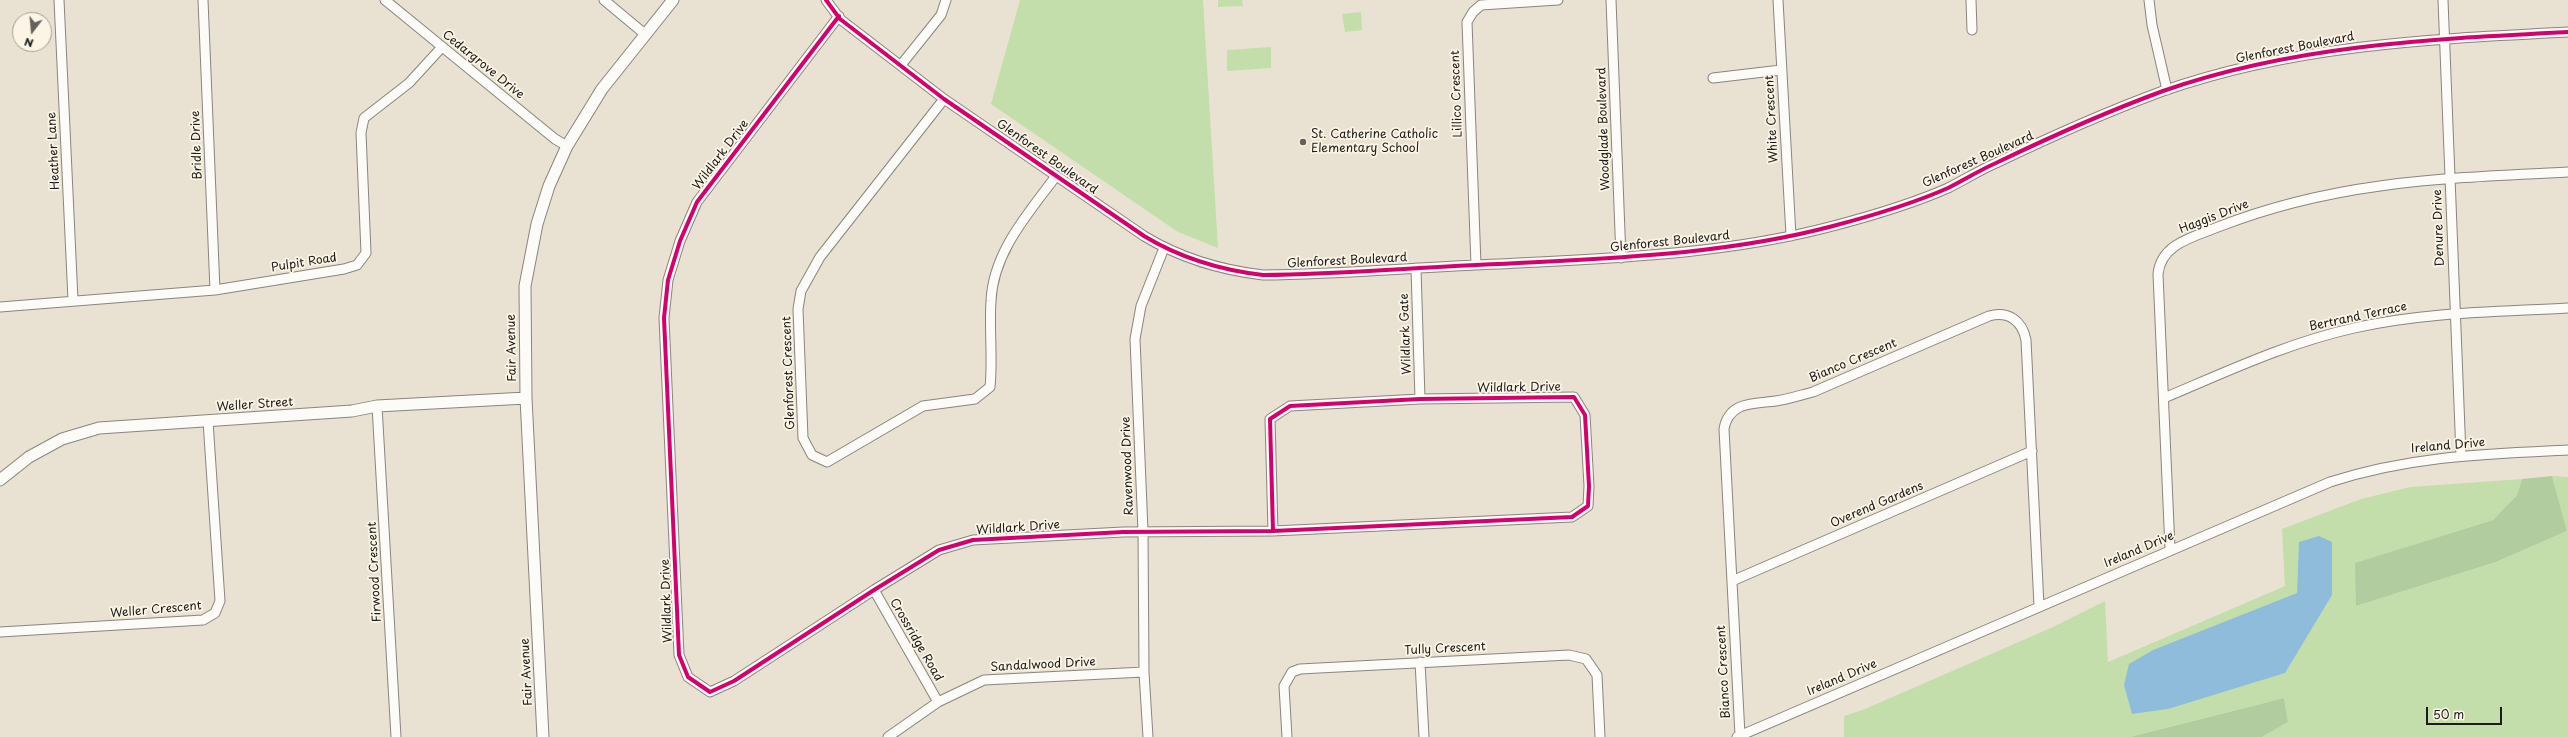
<!DOCTYPE html>
<html>
<head>
<meta charset="utf-8">
<style>
  body { margin:0 }
  #map { position:relative; width:2568px; height:737px; overflow:hidden; background:#e9e2d3; font-family:"Playpen Sans",sans-serif }
  canvas { display:block }
  .north { position:absolute; left:12px; top:12px; width:40px; height:40px; box-sizing:border-box; background:#fcf5e5; border:1px solid #a29e95; border-radius:50%; rotate:196deg; font-size:11px; font-weight:700; line-height:16px; text-align:center; color:#1c1c1c }
  .north::after { content:''; display:block; margin:auto; width:14px; height:18px; background:#64615c; clip-path:polygon(50% 0,100% 100%,50% 72%,0 100%) }
  .scale { position:absolute; left:2426px; top:707px; width:76px; height:18px; box-sizing:border-box; border:2px solid #1c1c1c; border-top:0; padding-left:5px; font-size:12px; line-height:14px; white-space:nowrap; color:#1c1c1c; -webkit-text-stroke:3px #fcf5e5; paint-order:stroke }
</style>
</head>
<body>
<div id="map">
<canvas width="2568" height="737"></canvas>
<div class="north">N</div>
<div class="scale">50 m</div>
</div>
<script>
const c = document.querySelector('canvas').getContext('2d');
c.lineJoin = 'round';
function fill(path, color) {
  c.fillStyle = color;
  c.fill(path, 'evenodd');
}
function stroke(path, color, width, dash) {
  c.strokeStyle = color;
  c.lineWidth = width;
  c.lineCap = dash ? 'butt' : 'round';
  c.setLineDash(dash || []);
  c.stroke(path);
}
function write(font, color, halo, rows, align = 'center') {
  c.font = font + ' "Playpen Sans",sans-serif';
  c.lineWidth = 3.5;
  c.setLineDash([]);
  c.textBaseline = 'middle';
  c.strokeStyle = halo;
  c.fillStyle = color;
  for (const [text, x, y, turn = 0] of rows) {
    c.save();
    c.translate(x, y);
    c.rotate((+turn || 0) * Math.PI / 180);
    c.textAlign = isNaN(turn) ? turn : align;
    if (halo) c.strokeText(text, 0, 0);
    c.fillText(text, 0, 0);
    c.restore();
  }
}
fill(new Path2D(`
  M1020,0H1203L1218,248L1178,232L991,104Z
  M1218,0H1242L1243,6L1218,7Z
  M1361,12L1362,30L1345,32L1342,14Z
  M1271,47V68L1227,71V50Z
  M2552,476L2568,477V737H2262L2288,722L2284,698L2130,737H1844V716L1865,709L2053,627L2105,601L2108,662L2285,586L2282,529L2361,499L2410,487L2522,479L2517,495L2493,520L2356,563V606L2496,562L2567,531Z`), '#c4deab');
fill(new Path2D(`
  M2552,476L2567,531L2496,562L2356,606L2355,563L2493,520L2517,495L2522,479Z
  M2284,698L2288,722L2262,737H2130Z`), '#b1cda0');
fill(new Path2D(`
  M2319,536L2332,542V595L2285,673L2168,709L2132,714L2124,685L2129,664L2153,650L2297,593L2299,542Z`), '#90bcdb');
const minor = new Path2D(`
  M59,0L73,300
  M203,0L215,290
  M385,0L555,139L567,146
  M604,0L646,35
  M826,0L840,19L944,99L1144,236C1182,259 1220,270 1263,275C1342,274 1420,267 1499,264C1611,258 1724,255 1833,226C1871,216 1912,204 1948,188C1964,180 1980,170 1996,163C2050,137 2106,112 2163,91C2294,45 2431,39 2568,32
  M1611,0L1621,258
  M1778,0L1791,236
  M1971,0L1972,30
  M2149,0L2152,25L2167,90
  M2443,0L2461,455
  M839,16L697,202L680,241L668,280L664,318L679,655L688,677L710,692L734,681L874,590L939,550L973,540L1123,532L1273,531L1572,517L1588,506L1589,486L1585,415L1574,397L1420,399L1290,406L1270,419L1273,531
  M901,65L941,15L946,0
  M1713,78L1781,70
  M944,99L820,257L801,291L798,309L803,438L812,455L827,462L923,406L975,399L990,387C993,358 989,330 991,301C993,252 1028,214 1056,176
  M1476,265L1467,22L1473,12L1481,5L1558,0
  M1416,268L1420,399
  M0,307L215,290L344,269L357,265L366,253L361,133L364,118L409,83L442,47
  M2164,398C2226,372 2287,343 2354,328C2424,312 2496,312 2568,308
  M377,406L396,737
  M2170,549L2158,274C2161,244 2193,237 2218,227C2335,181 2445,178 2568,172
  M1732,581L2032,451
  M874,590L938,702
  M0,632L203,620L215,613L220,601L208,421
  M1420,662L1424,737
  M1740,735L1724,429C1729,401 1754,404 1776,401C1789,399 1801,395 1813,392L1989,316C2008,311 2022,320 2026,340L2039,606
  M888,737L938,702L984,680L1144,672
  M1148,737L1144,672L1143,531L1135,339L1141,306L1164,248
  M1287,737L1284,686L1292,672L1300,669L1569,655L1586,659L1597,675L1600,737
  M1737,737L2330,482C2410,456 2485,454 2568,450`);
const tertiary = new Path2D(`
  M0,480L29,457L62,439L99,428L352,411L377,406L526,398
  M543,737L526,398L525,286L537,224L549,186L567,146L602,89L673,0`);
stroke(minor, '#89857e', 11);
stroke(tertiary, '#89857e', 13);
stroke(minor, '#fcfbf8', 9);
stroke(tertiary, '#fcfbf8', 11);
stroke(new Path2D(`
  M826,0L840,19L944,99L1144,236C1182,259 1220,270 1263,275C1342,274 1420,267 1499,264C1611,258 1724,255 1833,226C1871,216 1912,204 1948,188C1964,180 1980,170 1996,163C2050,137 2106,112 2163,91C2294,45 2431,39 2568,32
  M839,16L697,202L680,241L668,280L664,318L679,655L688,677L710,692L734,681L874,590L939,550L973,540L1123,532L1273,531L1572,517L1588,506L1589,486L1585,415L1574,397L1420,399L1290,406L1270,419L1273,531`), '#d6006c', 4);
for (const [x, y, r, color] of [
  [1303,142,4,"#64615c"]
]) {
  const dot = new Path2D();
  dot.arc(x, y, r, 0, 2 * Math.PI);
  c.fillStyle = color;
  c.fill(dot);
  stroke(dot, '#fcf5e5', 1.5);
}
write('12px', '#1c1c1c', '#fcf5e5', [
  ["Glenforest Boulevard",2295,48,-11],
  ["Cedargrove Drive",483,65,39],
  ["Lillico Crescent",1457,94,-92],
  ["White Crescent",1772,119,-93],
  ["Woodglade Boulevard",1604,129,-92],
  ["Bridle Drive",197,145,-92],
  ["Heather Lane",54,151,-93],
  ["Wildlark Drive",721,155,-53],
  ["Glenforest Boulevard",1047,157,35],
  ["Glenforest Boulevard",1978,160,-24],
  ["Haggis Drive",2214,217,-21],
  ["Denure Drive",2439,228,-92],
  ["Glenforest Boulevard",1670,242,-6],
  ["Glenforest Boulevard",1347,261,-3],
  ["Pulpit Road",304,263,-9],
  ["Bertrand Terrace",2358,317,-12],
  ["Wildlark Gate",1406,334,-92],
  ["Fair Avenue",512,348,-91],
  ["Bianco Crescent",1853,361,-23],
  ["Glenforest Crescent",789,373,-92],
  ["Wildlark Drive",1519,388,-1],
  ["Weller Street",255,405,-4],
  ["Ireland Drive",2448,446,-5],
  ["Ravenwood Drive",1128,466,-92],
  ["Overend Gardens",1877,505,-23],
  ["Wildlark Drive",1018,528,-4],
  ["Ireland Drive",2139,550,-23],
  ["Firwood Crescent",375,572,-93],
  ["Wildlark Drive",667,601,-92],
  ["Weller Crescent",156,610,-5],
  ["Crossridge Road",916,640,60],
  ["Tully Crescent",1445,649,-3],
  ["Sandalwood Drive",1043,665,-3],
  ["Fair Avenue",527,672,-93],
  ["Bianco Crescent",1724,672,-93],
  ["Ireland Drive",1842,678,-23]
]);
write('12px', '#1c1c1c', '#fcf5e5', [
  ["St. Catherine Catholic",1311,135],
  ["Elementary School",1311,149]
], 'left');
</script>
</body>
</html>
